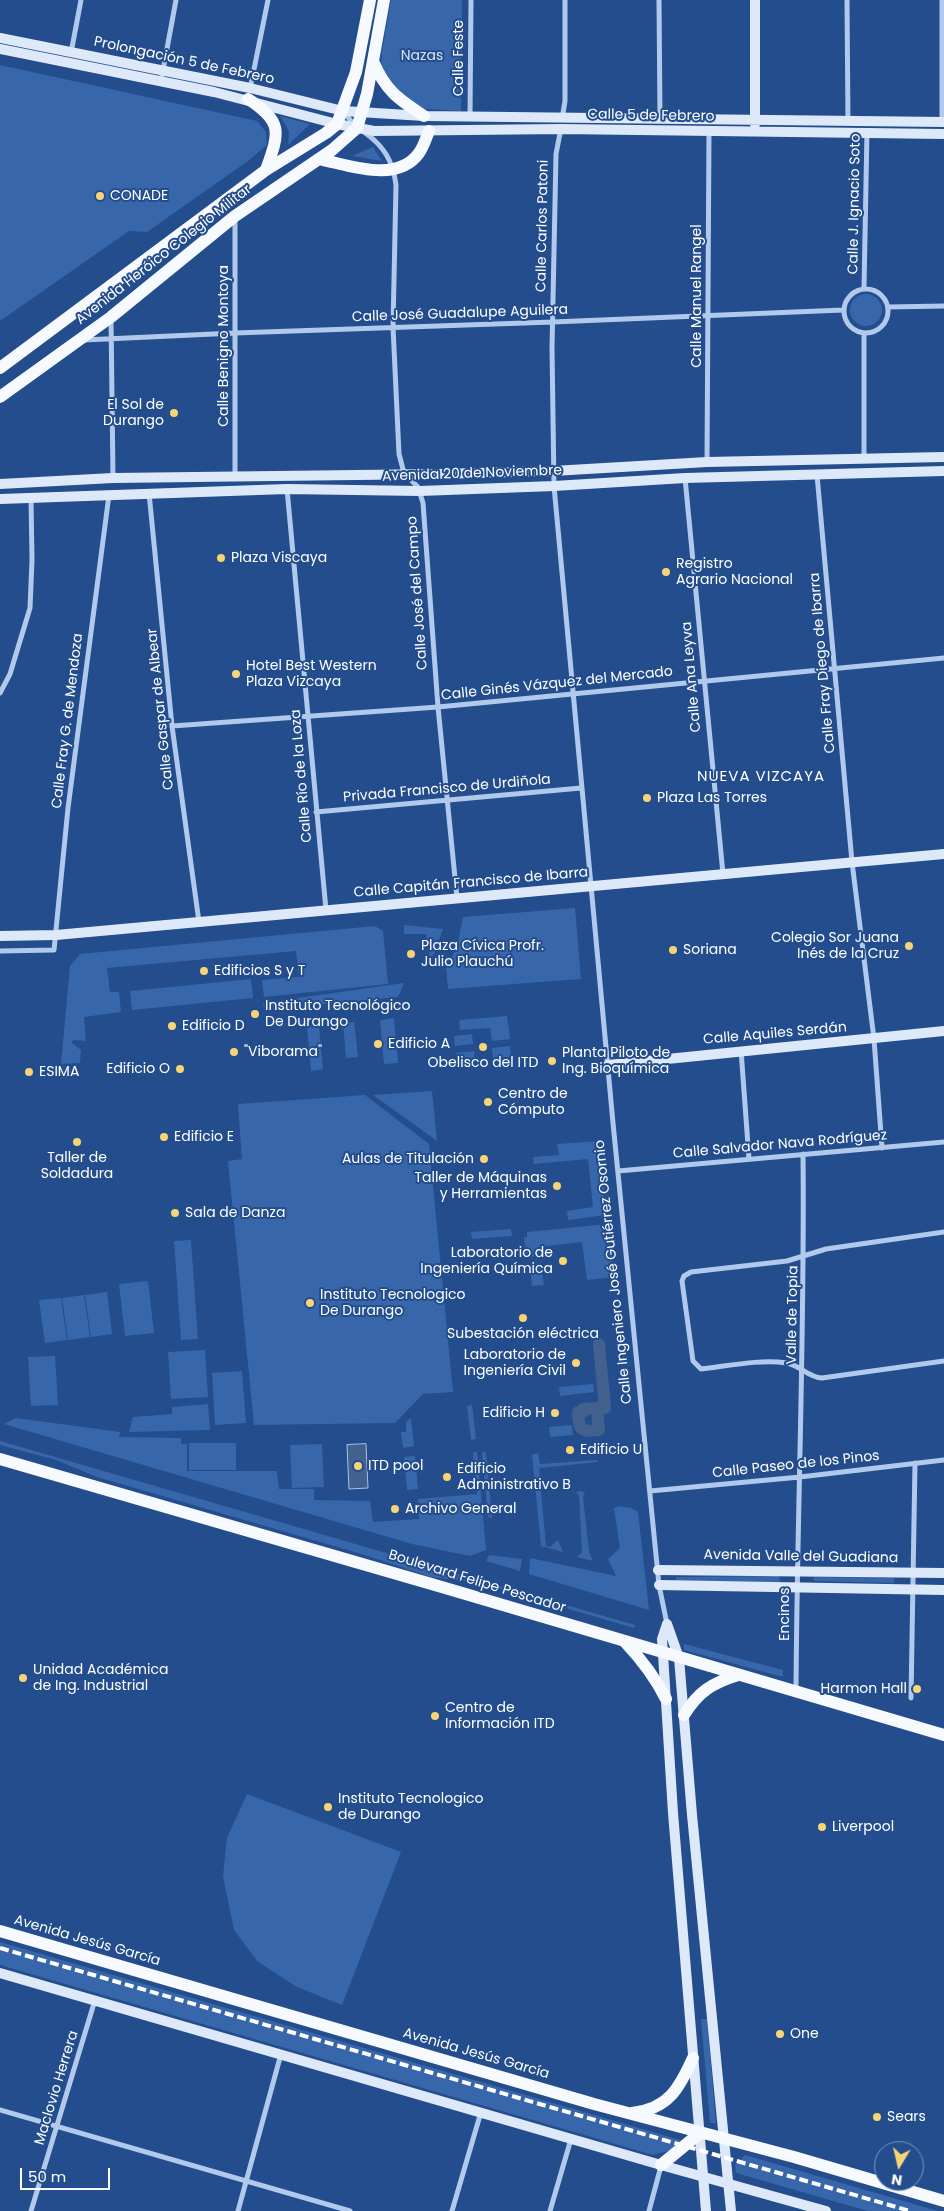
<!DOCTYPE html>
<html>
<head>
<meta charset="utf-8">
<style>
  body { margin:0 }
  #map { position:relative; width:944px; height:2211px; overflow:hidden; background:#234d8d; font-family:Poppins,sans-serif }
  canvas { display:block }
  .north { position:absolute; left:874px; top:2141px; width:50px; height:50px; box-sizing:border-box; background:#234d8d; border:1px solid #7b94bb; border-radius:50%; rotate:189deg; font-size:14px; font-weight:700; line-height:20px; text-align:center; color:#fff }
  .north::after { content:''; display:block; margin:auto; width:18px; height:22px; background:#f7d574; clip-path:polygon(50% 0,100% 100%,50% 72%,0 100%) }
  .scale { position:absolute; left:20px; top:2168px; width:90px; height:22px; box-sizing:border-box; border:2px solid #fff; border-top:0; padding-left:6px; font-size:15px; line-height:18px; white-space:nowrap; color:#fff; -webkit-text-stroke:4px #234d8d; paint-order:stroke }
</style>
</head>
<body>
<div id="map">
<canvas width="944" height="2211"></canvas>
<div class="north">N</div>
<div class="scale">50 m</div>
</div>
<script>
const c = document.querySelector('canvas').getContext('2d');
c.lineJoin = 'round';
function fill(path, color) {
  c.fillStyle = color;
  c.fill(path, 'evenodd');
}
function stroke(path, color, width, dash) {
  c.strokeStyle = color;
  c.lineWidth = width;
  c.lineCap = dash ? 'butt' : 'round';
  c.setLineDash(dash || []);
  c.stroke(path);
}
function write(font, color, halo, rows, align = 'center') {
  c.font = font + ' Poppins,sans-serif';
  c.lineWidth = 4;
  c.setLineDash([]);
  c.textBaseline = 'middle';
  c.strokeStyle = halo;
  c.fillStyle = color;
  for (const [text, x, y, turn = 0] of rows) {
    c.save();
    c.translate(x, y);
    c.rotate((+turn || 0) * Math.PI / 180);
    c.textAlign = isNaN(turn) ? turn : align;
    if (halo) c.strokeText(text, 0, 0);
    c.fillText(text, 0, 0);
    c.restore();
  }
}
fill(new Path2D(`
  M391,0H462L461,111L427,109L404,101L381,69L382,51Z
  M0,65L257,121L266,132L267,145L248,161L147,232L129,231L0,321Z
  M280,116L310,124L288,145L289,131Z
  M373,147L382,161L352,156Z
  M850 310a16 16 0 1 1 32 0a16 16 0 1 1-32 0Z
  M575,908L581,979L448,989L446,967L457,947L463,917Z
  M404,925L443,929L435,952L430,959L426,934H404Z
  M375,926L383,931L388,984L264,997L262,980L299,977L296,951L107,968L110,992H119L121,1012L84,1017L86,1041L73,1040L72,1043L81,1050L80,1063L61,1064L70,966L80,954Z
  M251,979L253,998L132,1010L130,991Z
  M404,983L398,997L264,1010L263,1003Z
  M507,1016L510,1039L492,1041L490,1028L460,1030L459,1020Z
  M394,1018L398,1063L384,1064L380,1020Z
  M354,1022L358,1057L346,1058L343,1023Z
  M319,1026L323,1069L311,1071L307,1027Z
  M472,1034L473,1044L455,1046L454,1036Z
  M510,1046L511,1057L493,1058L492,1048Z
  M474,1051L475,1061L457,1063L456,1053Z
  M432,1091L437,1141L373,1095Z
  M365,1095L429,1144L453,1392L423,1394L395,1423L254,1425L228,1161L242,1159L238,1104Z
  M599,1141L606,1215L568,1220L567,1211L593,1207L588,1159L534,1164L533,1157L559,1155L557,1144Z
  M608,1224L614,1277L587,1280L582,1242L539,1247L540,1256L526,1257L524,1237H527V1232Z
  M511,1229L512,1236L472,1239L471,1232Z
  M191,1240L198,1339L181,1340L174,1241Z
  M541,1266L544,1285L532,1286L530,1268Z
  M148,1281L154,1333L125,1336L119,1284Z
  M107,1292L112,1334L91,1337L85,1295Z
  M84,1295L90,1337L68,1340L62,1298Z
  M61,1298L67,1340L45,1343L39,1300Z
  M205,1350L208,1397L171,1399L168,1352Z
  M55,1356L58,1405L31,1406L28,1357Z
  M242,1371L246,1423L215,1425L212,1373Z
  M593,1384L594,1392L560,1396L559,1387Z
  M208,1404L210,1430L129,1432L133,1417L172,1414V1407Z
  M472,1405L476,1439L471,1440L467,1406Z
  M16,1418L120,1432L119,1437L181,1438V1444H187V1471H277L279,1489H314V1500L370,1501L373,1522L419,1519L418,1499L477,1494L473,1452H477L486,1550L470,1556L412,1544L4,1424Z
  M411,1418L414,1446L403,1448L401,1432H406V1422Z
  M572,1425L573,1435L550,1437L549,1427Z
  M0,1441L635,1625L634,1628L480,1583L431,1577L368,1556L97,1477L56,1460L0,1445Z
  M189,1443H236V1470H189Z
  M322,1444L324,1487L292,1488L290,1445Z
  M482,1452H486L492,1518L488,1517Z
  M538,1453L540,1464L597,1460L598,1462L539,1468L546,1546L550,1547L558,1540L563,1552L541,1546L532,1455Z
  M415,1456L418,1489L407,1490L404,1457Z
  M581,1491L585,1493L583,1497L589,1552L593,1561L577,1557L582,1552L579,1496L576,1492Z
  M620,1506L631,1508L638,1512L649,1610L529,1574L530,1558L616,1576L608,1559L620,1548L614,1508Z
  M489,1555L522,1559L520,1571L486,1561Z
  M779,1576L780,1582L676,1583V1577Z
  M814,1577L894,1578V1583L814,1581Z
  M684,1644L783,1670V1677L684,1650Z
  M247,1794L401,1852L342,2005L297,1987L258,1962L234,1930L223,1876L227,1838Z
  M0,1942L680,2140L676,2149L653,2155L0,1965Z
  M701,2019H707L716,2123H710Z
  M745,2155L938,2211H868L736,2173L735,2165Z`), '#3767aa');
const water = new Path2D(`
  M366,1444L368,1488L349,1489L347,1445Z`);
fill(water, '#43618f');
stroke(water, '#a5c4ec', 1);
stroke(new Path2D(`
  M597,1408L599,1430C581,1432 579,1431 578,1412H583V1409Z
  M597,1408H605L599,1344`), '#43618f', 12);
stroke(new Path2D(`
  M659,0L660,117
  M847,0L848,123
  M71,53L81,0
  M161,81L176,0
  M250,89L268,0
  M343,111L355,126
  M470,116L471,0
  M562,119L565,101V0
  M942,122V0
  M561,128L556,154L552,348L554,486L613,1123L659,1585L667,1624
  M364,132C384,146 393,161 396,185L393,327L399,454L404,473L418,487L423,503L438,707L457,898
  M235,219V476
  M864,288L867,131
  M844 311a22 22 0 1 1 44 0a22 22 0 1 1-44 0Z
  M888,307L944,306
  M111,318L113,478
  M84,340L235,333L553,322L843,310
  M864,458V333
  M707,462L709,131
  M817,475L852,862L874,1039L882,1148
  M685,478L723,874
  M287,489L326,910
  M149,493L172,726L199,922
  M0,693L10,674L30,608L32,560L31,498
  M172,726L438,707L944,658
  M316,812L581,788
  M0,951L54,950L68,808L109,495
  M741,1050L749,1159
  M618,1171L944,1142
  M944,1232L826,1249L787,1261L691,1272L684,1276L682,1281L693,1361L701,1369C728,1366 760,1359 787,1363C801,1366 808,1377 822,1378L944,1361
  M650,1491L800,1477L944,1460
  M796,1691C797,1512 805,1333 803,1154
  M911,1698L915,1463
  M0,2110L350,2211
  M31,2211L95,2000
  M238,2211L281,2054
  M452,2211L481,2112
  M550,2211L571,2139
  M649,2211L661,2166`), '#b1c9eb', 5);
stroke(new Path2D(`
  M755,0V124
  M0,38L250,88L343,111L424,116L944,122
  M0,49L214,92L337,124L374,131L561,129L944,134
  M0,484L113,478L438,474L553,471L707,462L944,457
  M0,499L287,489L420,491L554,486L685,478L944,471
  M0,936L56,935L199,922L944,854
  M608,1065L944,1031
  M658,1570L944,1573
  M659,1585L944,1590
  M667,1624L679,1658L692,1815L731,2211
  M667,1624L662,1639L663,1654L673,1813L706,2211
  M0,1973L661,2165L826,2211`), '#dde8f9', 10);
stroke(new Path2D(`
  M373,61C385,90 398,99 424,116
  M248,99C284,122 279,133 266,170
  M319,159C349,165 397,184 419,153C424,146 426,138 429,131
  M0,368L266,170L326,133L337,124L356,72L370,0
  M0,397L111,317L235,216L332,150L357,128L367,94L384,0
  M0,1459C315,1549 630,1642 944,1735
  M625,1642C642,1660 655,1677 666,1699
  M684,1715C698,1692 712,1683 738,1675
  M0,1931L594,2104L794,2157L944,2201
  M632,2113C668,2109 679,2089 693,2058
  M661,2165L700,2133`), '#f6f9fe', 12);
stroke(new Path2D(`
  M0,1948L910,2211`), '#fff', 4, [9, 4]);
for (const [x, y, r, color] of [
  [100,196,5,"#f7d574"],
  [174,413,5,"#f7d574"],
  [221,558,5,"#f7d574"],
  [666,572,5,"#f7d574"],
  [236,674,5,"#f7d574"],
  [647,798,5,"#f7d574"],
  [909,946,5,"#f7d574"],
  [673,950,5,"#f7d574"],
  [411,954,5,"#f7d574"],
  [204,971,5,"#f7d574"],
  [255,1014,5,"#f7d574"],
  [172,1026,5,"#f7d574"],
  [378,1044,5,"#f7d574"],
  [483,1047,5,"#f7d574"],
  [234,1052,5,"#f7d574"],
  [552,1061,5,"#f7d574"],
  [180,1069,5,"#f7d574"],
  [29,1072,5,"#f7d574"],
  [488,1102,5,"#f7d574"],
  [164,1137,5,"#f7d574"],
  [77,1142,5,"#f7d574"],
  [484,1159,5,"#f7d574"],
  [557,1186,5,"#f7d574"],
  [175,1213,5,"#f7d574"],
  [563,1261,5,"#f7d574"],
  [310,1303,5,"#f7d574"],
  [523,1318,5,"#f7d574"],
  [576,1363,5,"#f7d574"],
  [555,1413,5,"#f7d574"],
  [570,1450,5,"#f7d574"],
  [358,1466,5,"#f7d574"],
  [447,1477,5,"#f7d574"],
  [395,1509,5,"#f7d574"],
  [23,1678,5,"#f7d574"],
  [917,1689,5,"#f7d574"],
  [435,1716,5,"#f7d574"],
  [328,1807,5,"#f7d574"],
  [822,1827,5,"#f7d574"],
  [780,2034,5,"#f7d574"],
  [877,2117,5,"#f7d574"]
]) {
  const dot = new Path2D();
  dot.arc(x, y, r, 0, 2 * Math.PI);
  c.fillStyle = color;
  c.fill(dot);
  stroke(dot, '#234d8d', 2);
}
write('14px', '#d6e4f8', '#234d8d', [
  ["Nazas",422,56]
]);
write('14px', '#fff', '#234d8d', [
  ["Calle Feste",459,58,-90],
  ["Prolongación 5 de Febrero",184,61,12],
  ["Calle 5 de Febrero",651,116,1],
  ["Calle J. Ignacio Soto",855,204,-89],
  ["Calle Carlos Patoni",543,226,-89],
  ["Avenida Heróico Colegio Militar",164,255,-38],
  ["Calle Manuel Rangel",697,296,-90],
  ["Calle José Guadalupe Aguilera",460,314,-2],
  ["Calle Benigno Montoya",224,346,-90],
  ["Avenida 20 de Noviembre",472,474,-2],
  ["Calle José del Campo",418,593,-94],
  ["Calle Fray Diego de Ibarra",823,663,-95],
  ["Calle Ana Leyva",692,677,-95],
  ["Calle Ginés Vázquez del Mercado",557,684,-6],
  ["Calle Gaspar de Albear",161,709,-96],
  ["Calle Fray G. de Mendoza",68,721,-83],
  ["Calle Río de la Loza",302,776,-95],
  ["Privada Francisco de Urdiñola",447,789,-5],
  ["Calle Capitán Francisco de Ibarra",471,883,-5],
  ["Calle Aquiles Serdán",775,1034,-5],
  ["Calle Salvador Nava Rodríguez",780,1145,-5],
  ["Calle Ingeniero José Gutiérrez Osornio",614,1272,-96],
  ["Valle de Topia",793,1315,-89],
  ["Calle Paseo de los Pinos",796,1465,-6],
  ["Avenida Valle del Guadiana",801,1557,1],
  ["Boulevard Felipe Pescador",477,1582,17],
  ["Encinos",785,1614,-90],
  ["Avenida Jesús García",87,1941,16],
  ["Avenida Jesús García",476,2054,16],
  ["Maclovio Herrera",57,2088,-73]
]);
write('14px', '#fff', '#234d8d', [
  ["CONADE",110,196],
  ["El Sol de",164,405,"right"],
  ["Durango",164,421,"right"],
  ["Plaza Viscaya",231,558],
  ["Registro",676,564],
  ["Agrario Nacional",676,580],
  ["Hotel Best Western",246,666],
  ["Plaza Vizcaya",246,682],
  ["Plaza Las Torres",657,798],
  ["Colegio Sor Juana",899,938,"right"],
  ["Inés de la Cruz",899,954,"right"],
  ["Plaza Cívica Profr.",421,946],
  ["Julio Plauchú",421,962],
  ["Soriana",683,950],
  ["Edificios S y T",214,971],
  ["Instituto Tecnológico",265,1006],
  ["De Durango",265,1022],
  ["Edificio D",182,1026],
  ["Edificio A",388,1044],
  ["\"Viborama\"",244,1052],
  ["Planta Piloto de",562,1053],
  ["Ing. Bioquímica",562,1069],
  ["Obelisco del ITD",483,1063,"center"],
  ["Edificio O",170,1069,"right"],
  ["ESIMA",39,1072],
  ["Centro de",498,1094],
  ["Cómputo",498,1110],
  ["Edificio E",174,1137],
  ["Taller de",77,1158,"center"],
  ["Soldadura",77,1174,"center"],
  ["Aulas de Titulación",474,1159,"right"],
  ["Taller de Máquinas",547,1178,"right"],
  ["y Herramientas",547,1194,"right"],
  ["Sala de Danza",185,1213],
  ["Laboratorio de",553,1253,"right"],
  ["Ingeniería Química",553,1269,"right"],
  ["Instituto Tecnologico",320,1295],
  ["De Durango",320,1311],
  ["Subestación eléctrica",523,1334,"center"],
  ["Laboratorio de",566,1355,"right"],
  ["Ingeniería Civil",566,1371,"right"],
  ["Edificio H",545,1413,"right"],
  ["Edificio U",580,1450],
  ["ITD pool",368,1466],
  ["Edificio",457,1469],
  ["Administrativo B",457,1485],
  ["Archivo General",405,1509],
  ["Unidad Académica",33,1670],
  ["de Ing. Industrial",33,1686],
  ["Harmon Hall",907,1689,"right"],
  ["Centro de",445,1708],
  ["Información ITD",445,1724],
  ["Instituto Tecnologico",338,1799],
  ["de Durango",338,1815],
  ["Liverpool",832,1827],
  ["One",790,2034],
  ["Sears",887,2117]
], 'left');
c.letterSpacing = '1px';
write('15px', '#fff', '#234d8d', [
  ["NUEVA VIZCAYA",761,777]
]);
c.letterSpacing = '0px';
</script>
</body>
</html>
